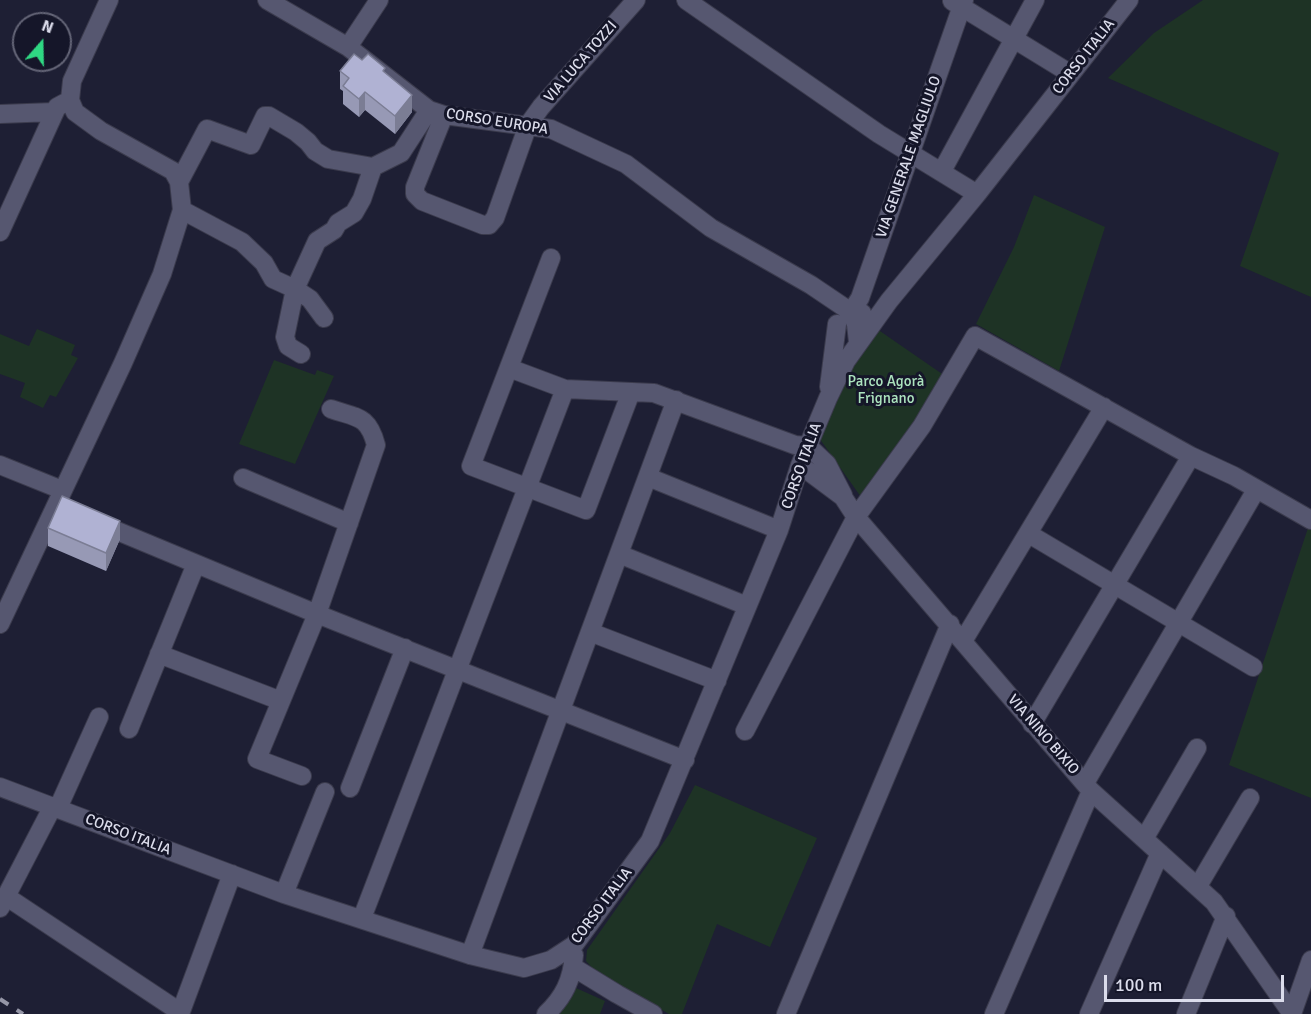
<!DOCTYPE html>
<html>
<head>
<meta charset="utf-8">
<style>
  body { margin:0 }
  #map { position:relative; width:1311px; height:1014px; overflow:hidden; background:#1e1f34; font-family:Signika,sans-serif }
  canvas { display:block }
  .north { position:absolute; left:12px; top:12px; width:60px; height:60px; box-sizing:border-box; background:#151629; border:2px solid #646577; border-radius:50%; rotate:20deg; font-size:16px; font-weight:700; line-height:24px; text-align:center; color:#dbdceb }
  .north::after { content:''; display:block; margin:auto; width:21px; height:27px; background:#2fd883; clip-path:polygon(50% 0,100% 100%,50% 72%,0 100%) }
  .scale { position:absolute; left:1104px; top:975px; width:180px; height:27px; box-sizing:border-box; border:3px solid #dbdceb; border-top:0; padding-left:8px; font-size:18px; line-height:21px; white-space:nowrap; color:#dbdceb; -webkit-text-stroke:4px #151629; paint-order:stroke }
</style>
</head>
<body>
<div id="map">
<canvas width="1311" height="1014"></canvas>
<div class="north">N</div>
<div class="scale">100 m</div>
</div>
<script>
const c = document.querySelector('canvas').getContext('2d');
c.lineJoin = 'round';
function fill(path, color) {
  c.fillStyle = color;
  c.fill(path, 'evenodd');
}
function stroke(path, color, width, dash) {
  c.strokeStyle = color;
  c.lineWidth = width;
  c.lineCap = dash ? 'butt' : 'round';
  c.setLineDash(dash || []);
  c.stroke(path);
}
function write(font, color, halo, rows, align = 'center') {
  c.font = font + ' Signika,sans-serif';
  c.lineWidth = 6;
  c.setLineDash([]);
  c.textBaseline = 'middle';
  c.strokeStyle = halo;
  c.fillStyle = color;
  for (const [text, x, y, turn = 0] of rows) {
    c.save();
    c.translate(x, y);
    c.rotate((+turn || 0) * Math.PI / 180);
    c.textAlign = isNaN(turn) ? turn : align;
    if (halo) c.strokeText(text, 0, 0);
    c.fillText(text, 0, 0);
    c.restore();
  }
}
fill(new Path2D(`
  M1203,0H1311V297L1240,266L1279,153L1108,78L1154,33Z
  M1034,195L1105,227L1059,371L976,324L1014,247Z
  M37,329L75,345L71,355L78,358L56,397L50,395L43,408L20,397L25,383L0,374V334L29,346Z
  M877,329L948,378L861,497L817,435L830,401Z
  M274,360L315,375L317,370L334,376L295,464L239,444Z
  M1308,528L1311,529V798L1229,765Z
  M695,785L817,838L770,947L717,924L682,1014H669L595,971L586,961L587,950L670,833Z
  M576,988L605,1001L600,1014H556Z`), '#1e3325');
const minor = new Path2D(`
  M267,0L348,47L429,110L444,115L551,129L626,164L711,228L811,285L851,312L856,324L858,342
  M686,0L879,134L977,194
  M952,1L1071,74
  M348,47L379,0
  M0,114L54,112
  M444,115L415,187V194L422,201L483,225H489L495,218L528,125L541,107L636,0
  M942,171L1035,0
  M179,182L207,129L251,145L265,116H269L296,132L308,142L315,151L328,159L373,167L401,153L429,110
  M182,210L242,242L264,263L273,279L295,289L310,299L324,318
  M0,232L57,107L70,100
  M551,258L471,466L586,510L631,392
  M862,313L851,312L860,298L964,0
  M301,354L288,346L285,337L295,289L317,241L334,230L338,223L354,213L362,199L373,167
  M509,368L565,389L654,393L795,445L808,446L827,464L843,495
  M829,387L837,324
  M0,465L62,490
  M800,465L843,497L856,517L1091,791L1214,902L1292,1014
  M648,477L779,530
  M243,478L349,523
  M98,523L317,614L685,760
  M1029,534L1253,667
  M619,554L747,606
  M0,624L123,363L162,274L182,210L179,182L173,171L101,131L75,112L70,100L72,81L109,0
  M590,632L717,681
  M963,641L1104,407
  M159,654L281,701
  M1032,724L1191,456
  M129,729L196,564
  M745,731L856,517L922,426L975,336L1191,456L1234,476L1311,520
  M302,776L257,759L317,614L376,445C368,415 357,418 331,409
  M1085,783L1256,490
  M0,787L284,894L470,955L524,968L551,960L574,945L650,841L779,530L800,465L828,398L846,361L889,301L977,194L1129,0
  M350,788L405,648
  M58,808L99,717
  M1144,839L1197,748
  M1198,886L1250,798
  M284,894L325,792
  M7,897L180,1012
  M0,908L53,806
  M362,918L565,389
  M470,955L676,400
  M573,967L617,994L653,1014
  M180,1014L232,874
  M546,1014C564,997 572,980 574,955
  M786,1014L950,624
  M994,1014L1091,791
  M1089,1014L1160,853
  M1186,1014L1226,916
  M1292,1014L1311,960`);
stroke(minor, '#3b3b4d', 20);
stroke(minor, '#565770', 18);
stroke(new Path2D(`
  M0,999L23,1014`), '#9596a7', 4, [10, 10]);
fill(new Path2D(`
  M340,71L385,73L412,112L395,134L365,110L359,117L343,104V91L340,89Z
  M48,528L120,539L106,571L48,546Z`), '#9799b5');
fill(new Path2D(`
  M365,92V110L359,117V99Z
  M412,95V112L395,134V116Z
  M120,521V539L106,571V553Z`), '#7b7d94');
const building = new Path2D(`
  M354,54L362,60L368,54L385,68L383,71L412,95L395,116L365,92L359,99L343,86L349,78L340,71Z
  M62,496L120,521L106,553L48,528Z`);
fill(building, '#b0b2d3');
stroke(building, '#7b7d94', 1.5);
write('15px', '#dbdceb', '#151629', [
  ["CORSO ITALIA",1084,57,-52],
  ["VIA LUCA TOZZI",581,62,-49],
  ["CORSO EUROPA",497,122,9],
  ["VIA GENERALE MAGLIULO",909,157,-71],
  ["CORSO ITALIA",802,466,-70],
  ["VIA NINO BIXIO",1043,735,49],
  ["CORSO ITALIA",128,835,21],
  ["CORSO ITALIA",602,906,-53]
]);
write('15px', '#ace3be', '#151629', [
  ["Parco Agorà",886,382],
  ["Frignano",886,399]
]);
</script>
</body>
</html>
